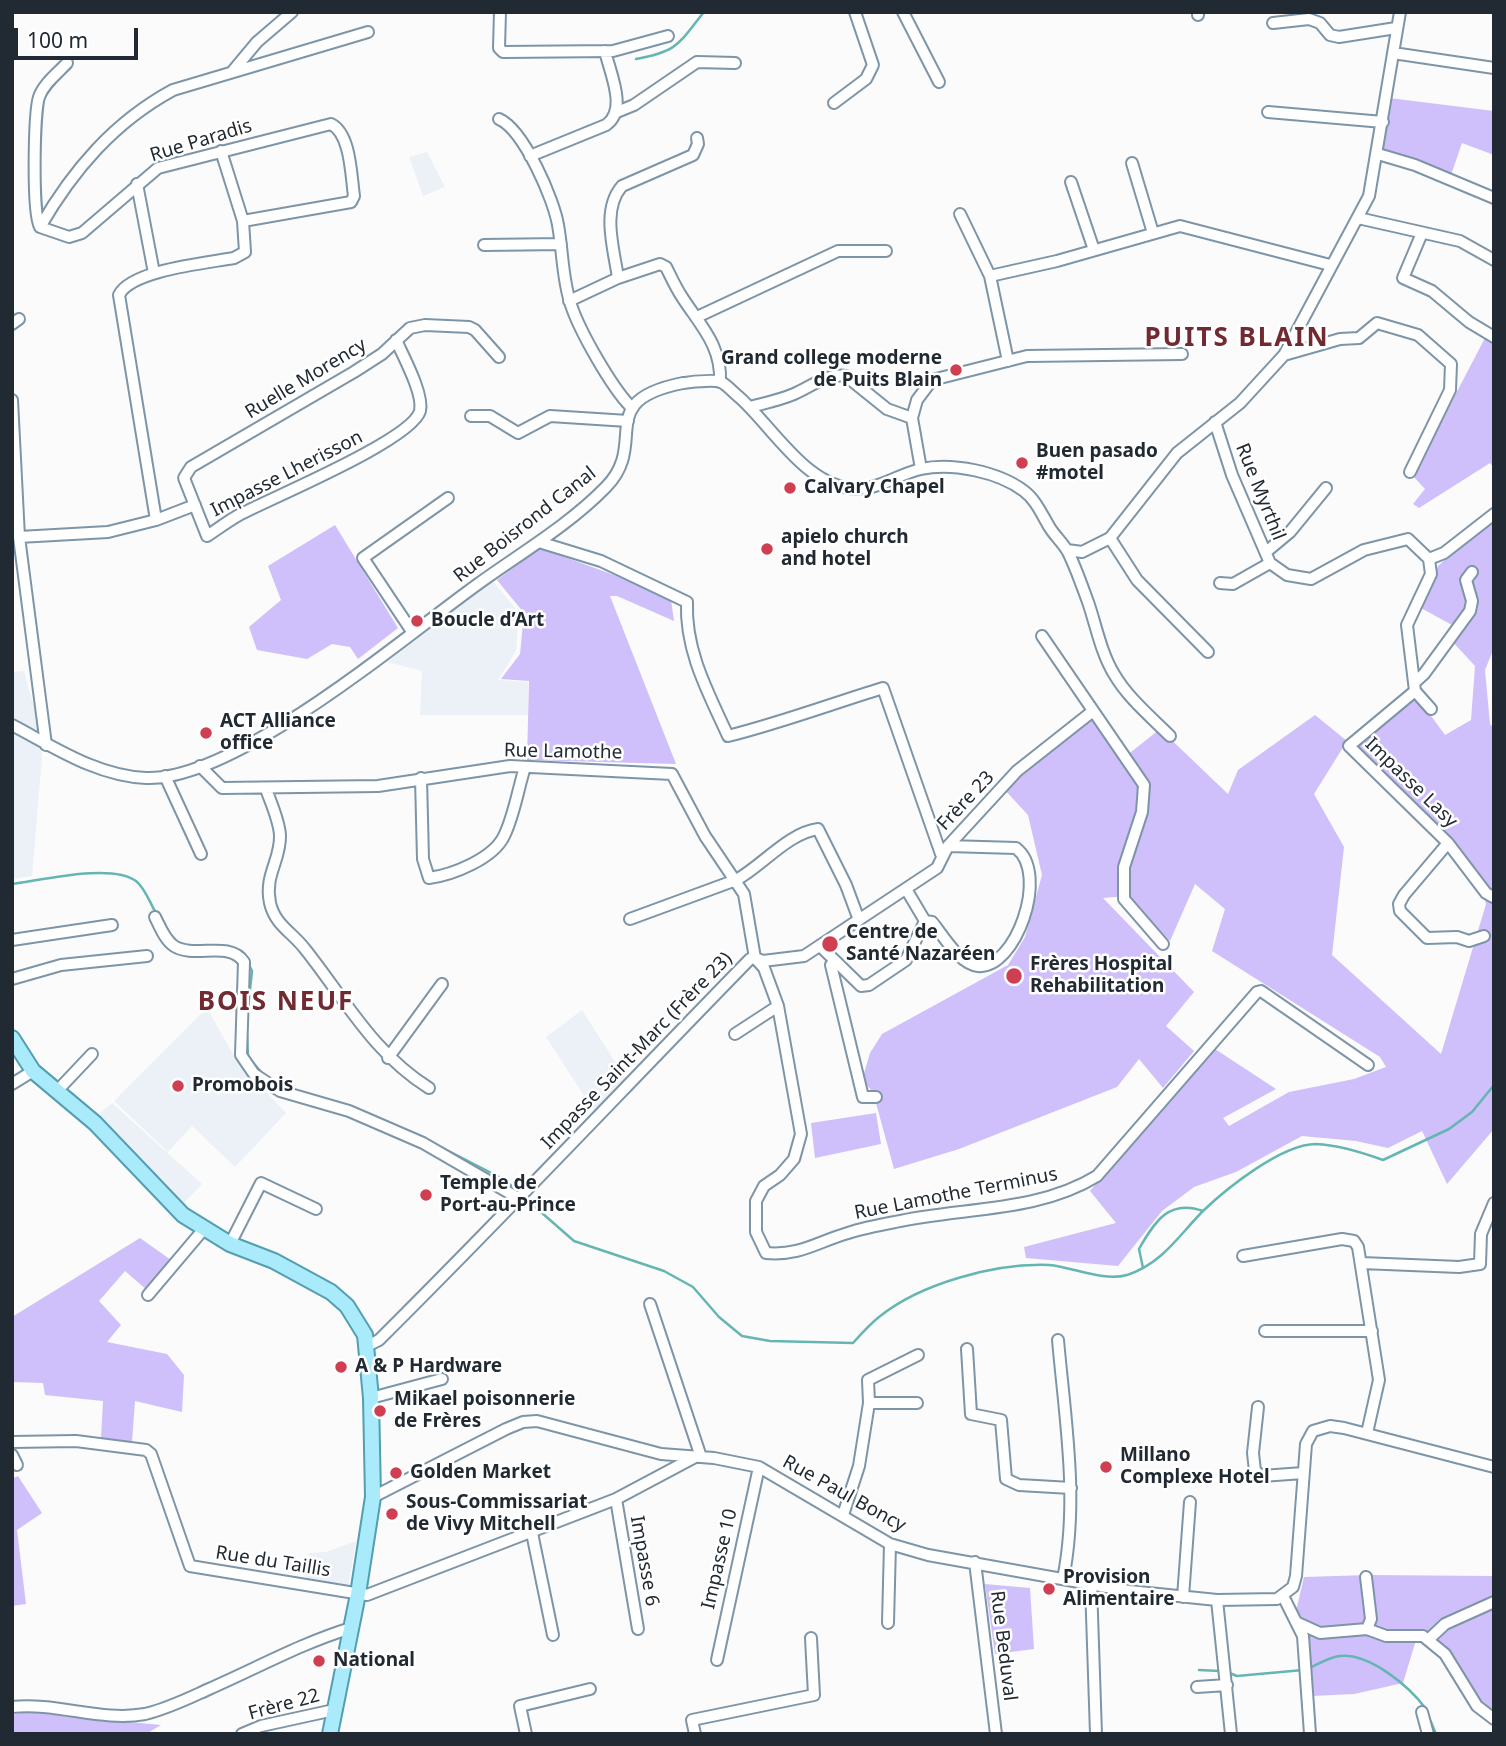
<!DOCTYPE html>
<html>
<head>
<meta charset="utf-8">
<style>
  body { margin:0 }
  #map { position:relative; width:1506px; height:1746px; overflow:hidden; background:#fbfbfb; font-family:"Noto Sans",sans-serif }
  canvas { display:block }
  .frame { position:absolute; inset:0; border:14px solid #212a32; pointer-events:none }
  .scale { position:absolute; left:14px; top:28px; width:124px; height:32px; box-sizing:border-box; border:4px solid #212a32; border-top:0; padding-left:9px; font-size:21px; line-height:24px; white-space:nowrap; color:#212a32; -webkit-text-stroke:5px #fff; paint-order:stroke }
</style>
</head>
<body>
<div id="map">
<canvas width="1506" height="1746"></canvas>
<div class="frame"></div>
<div class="scale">100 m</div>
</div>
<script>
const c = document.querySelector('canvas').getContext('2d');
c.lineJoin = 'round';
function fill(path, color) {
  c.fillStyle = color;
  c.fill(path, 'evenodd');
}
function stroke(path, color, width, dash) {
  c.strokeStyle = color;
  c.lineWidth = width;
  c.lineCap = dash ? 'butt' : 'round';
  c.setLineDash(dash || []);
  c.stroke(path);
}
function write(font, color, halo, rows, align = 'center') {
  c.font = font + ' "Noto Sans",sans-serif';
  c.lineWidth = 5;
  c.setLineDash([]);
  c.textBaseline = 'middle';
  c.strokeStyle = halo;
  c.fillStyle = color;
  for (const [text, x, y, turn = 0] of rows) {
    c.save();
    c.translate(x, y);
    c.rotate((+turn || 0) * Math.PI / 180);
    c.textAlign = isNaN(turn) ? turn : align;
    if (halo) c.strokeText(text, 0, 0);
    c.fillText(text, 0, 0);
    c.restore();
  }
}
fill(new Path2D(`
  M427,152L445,187L423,196L409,157Z
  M492,580L519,613L516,651L498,680L528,682V715H420L422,671L387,662Z
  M24,671L39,725L42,758L32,876L12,879V672Z
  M207,1008L238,1063L286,1113L235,1167L192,1126L168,1152L114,1101Z
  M582,1010L626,1079L594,1111L546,1037Z
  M112,1103L202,1184L184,1203L99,1114Z
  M356,1541L348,1587L305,1582L309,1553L326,1552Z`), '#ebf1f6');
fill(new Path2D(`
  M1389,98L1494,111V155L1462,143L1451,175L1381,148Z
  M1486,336L1494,341V468L1490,463L1419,508L1413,504L1425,489L1413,476Z
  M1494,521V648L1485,670L1490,724L1494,728V1129L1447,1184L1422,1131L1388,1148L1356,1141L1302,1136L1236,1172L1194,1187L1162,1211L1118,1266L1026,1258L1024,1247L1116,1223L1090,1191L1208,1050L1215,1049L1276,1089L1223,1118L1229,1126L1289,1092L1354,1079L1386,1067L1380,1057L1212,951L1225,909L1195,884L1170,941L1127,896L1103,898L1194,992L1166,1026L1194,1051L1163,1088L1139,1059L1117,1087L959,1149L894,1169L873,1092L862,1080L870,1053L882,1034L1008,965L1025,937L1042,875L1028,815L1004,789L1094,715L1126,756L1160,729L1228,794L1238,770L1315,715L1347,741L1314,794L1344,847L1332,955L1441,1054L1486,904L1477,870L1354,747L1415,694L1445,735L1471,720L1475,666L1451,640L1452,625L1421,608L1438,566L1482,526Z
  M335,525L398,628L358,659L350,647L332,644L307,659L257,650L249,627L281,600L268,566Z
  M540,548L614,575L671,600L674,621L617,596H610L676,764L527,760L529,681L501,679L520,654L524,613L497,580Z
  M876,1113L881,1144L815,1158L811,1123Z
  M140,1238L171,1260L147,1290L125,1271L99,1301L121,1325L107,1342L167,1354L184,1375L182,1412L135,1401L132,1442L101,1438L103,1401L45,1395L43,1383L12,1382V1317Z
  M18,1476L42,1513L17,1530L26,1604L12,1606V1479Z
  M1368,1575L1494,1576V1715L1489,1713L1453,1658L1423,1633L1416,1640L1403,1683L1354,1694L1312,1696L1296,1611L1304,1577Z
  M985,1584L1030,1588L1034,1649L995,1654Z
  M25,1712L161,1725L146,1734H12V1715Z`), '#cfbffa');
stroke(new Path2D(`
  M636,59C679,51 678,44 704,12
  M12,884C42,880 112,863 136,881C145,888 150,903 156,913
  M243,953L252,971L247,1017
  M247,1034L248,1057L263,1074
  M433,1143L505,1180L521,1194
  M526,1199L574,1241L664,1271L693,1287L719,1317L742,1336L770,1341L853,1343C861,1334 870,1324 879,1317C921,1283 996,1263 1049,1265C1073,1267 1103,1282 1127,1275C1162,1264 1179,1235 1203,1211C1227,1188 1282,1144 1316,1144C1339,1145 1361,1152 1383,1160L1449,1129L1472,1112L1494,1085
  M1143,1268L1139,1249C1155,1221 1169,1199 1203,1211
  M1309,1668C1318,1664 1330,1657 1340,1656C1370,1653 1410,1687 1426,1709
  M1199,1670L1220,1671
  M1227,1672L1237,1676L1303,1670
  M1428,1715L1436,1734`), '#65b6b2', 2.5);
const minor = new Path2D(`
  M500,12L499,48L503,52L613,51L668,36
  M903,12L939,82
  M1198,15V12
  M1273,23L1309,19L1320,23L1330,35L1339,37L1396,28
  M1393,53L1494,68
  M232,72L257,42L292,12
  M834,103L866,79L873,65L855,12
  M617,112L634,105L697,62L735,63
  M1268,112L1383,122
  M499,119C524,130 554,200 558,225C563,252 562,279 571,305C580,332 611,386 630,406
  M1378,154L1415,165L1494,198
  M530,156L606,125C628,110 610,73 605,51
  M1132,163L1153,233
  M1071,182L1094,250
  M137,184L154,273
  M960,214L990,276L1008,361
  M1358,218L1460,241L1494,260
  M243,221L351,202L354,196C351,176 351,134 331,124L158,168L82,233L69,237L40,227C73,170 114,122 173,90L368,32
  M40,227C32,214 34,113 39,97C44,83 58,73 67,63
  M1422,233L1403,278L1432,291L1469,322L1494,337
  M484,245L561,244
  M990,276L1057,261L1180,226L1330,265
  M618,278C614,249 601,210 622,186L693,155L698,144L697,138
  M569,301L618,278L660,264L666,267C671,277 676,288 682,297C700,325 722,346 720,382
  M697,317L838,251H886
  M12,324L19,319
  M396,340C403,356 424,394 420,411C412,440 271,498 239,515C228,521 218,529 207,536L184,478L191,467L354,372L382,354L410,328L425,325L469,327L475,330L499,357
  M1284,355L1340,339L1359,338L1377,323L1418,335L1451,364L1450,390L1410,472
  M12,400L19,537L46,745
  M750,407C765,403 780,400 794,394C811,387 826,373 846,376L887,409L912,418
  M471,416H490L518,433L550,416L628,421
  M1215,422L1232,475L1270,563L1287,575L1311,579L1364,550L1408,539L1429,559
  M921,469L912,418L917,400L932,380L1027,356L1182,354
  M156,520L119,295C131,270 207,263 234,258L245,252L243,221L221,151
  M19,537L108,532L156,520L195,505
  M1110,538L1137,580L1208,652
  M539,542L601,561L687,602C685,651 708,692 728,736C780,723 831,704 883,688L941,854
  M1067,550L1082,552L1110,538L1177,453L1240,403L1284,355L1369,196L1400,12
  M1266,552L1290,532L1326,488
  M1429,559L1431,574L1407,625L1415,691L1349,746L1448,843L1404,895L1399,904L1400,911L1427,938L1457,937L1469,941L1484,936
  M1429,559L1444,553L1494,514
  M1220,583L1233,584L1270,563
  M413,633L363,558L448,498
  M1042,636L1144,785L1142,812L1124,867V899L1163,944
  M1414,683L1424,674L1470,611L1472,601L1466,580L1472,572
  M1415,691L1431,709
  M12,725C54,747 97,776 146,778C236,781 404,637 478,584C521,553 569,525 606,487C650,442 592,401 683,383C693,382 712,379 721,382C727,385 734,393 739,397C770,424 804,483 849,488C877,492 895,475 921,469C952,462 999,472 1024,491C1036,500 1042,515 1050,528C1055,536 1063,543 1068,552C1076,568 1082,586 1088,602C1096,625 1101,653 1114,674C1128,698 1150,716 1170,736
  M200,766L222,788L378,786L510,766L672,774L705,836L744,894L755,958L764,968L778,1006L801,1134L794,1159L780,1175L764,1186L756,1201V1232L766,1253C800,1256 817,1242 848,1233C863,1228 879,1225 895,1222C961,1207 1037,1213 1097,1176L1257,992L1261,991L1368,1065
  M165,776L201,854
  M421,778L423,859L429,878C452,875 493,859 504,836C514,816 518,789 525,767
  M266,789C271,803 279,820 280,835C281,860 264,875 270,903C275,925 292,932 305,949C344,998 374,1054 429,1088
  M1448,843L1486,893L1493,897
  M906,889L925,921
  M155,917C160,927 165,940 174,946C194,959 230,940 244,962L241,1055L254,1074L280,1091L349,1111L423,1143L518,1198
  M630,919L736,880C762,866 788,833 818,829L846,885L859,920
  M12,940L112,925
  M820,946L861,986L869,985L906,960L925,921L932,922C943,935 959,964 978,966C1015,970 1050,874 1016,848L948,846
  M755,958L763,961L804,956L937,868L948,846L1017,771L1093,711
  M834,962L831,965L863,1097H876
  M12,979L61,965L147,956
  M735,1034L778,1006
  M388,1058L442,984
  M12,1084L33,1071
  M57,1091L92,1054
  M230,1244L261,1183L316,1209
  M1243,1256L1342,1239L1354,1241L1358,1247L1379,1380L1367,1433
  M1362,1263L1459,1267L1480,1264L1481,1234L1494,1203
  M148,1295L203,1230
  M650,1304L701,1457
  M1265,1331H1372
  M1058,1340C1065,1419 1079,1500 1063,1579
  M367,1346L379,1340C505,1215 626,1086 750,959L755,958
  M967,1349L971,1414L1001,1420L1006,1479L1019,1485L1071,1488
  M371,1398L442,1379
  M869,1403H917
  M1258,1407L1253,1453L1255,1471L1262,1476L1303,1473
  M12,1442L76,1441L146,1450L151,1454L190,1566L367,1595L616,1499L695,1457
  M12,1455L17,1465
  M373,1497L506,1429L523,1422L537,1421L661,1454L714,1458L759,1467L890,1544L928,1555L1129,1591L1217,1600L1277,1599L1293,1587L1296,1576L1306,1444L1313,1431L1330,1426L1344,1428L1494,1467
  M616,1499L638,1629
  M843,1515L859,1466L869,1403L868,1380L918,1355
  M532,1533L553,1635
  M975,1562L996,1734
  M1366,1577L1371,1619L1367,1629
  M1091,1585L1096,1734
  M1283,1596L1303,1636L1310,1734
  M1183,1597L1190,1502
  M1217,1600L1231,1734
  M888,1623L890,1544
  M1298,1623L1320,1633L1367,1629L1386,1636H1423L1445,1654L1477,1706L1494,1719
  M1428,1640L1445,1624L1494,1602
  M717,1660L759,1467
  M1197,1687L1227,1685
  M12,1707C56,1702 102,1722 145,1714C167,1709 189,1698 209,1689C257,1668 302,1643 351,1628
  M1422,1712L1428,1734
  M242,1734L261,1726L334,1710
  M526,1734L520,1706L590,1689
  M695,1734L692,1720L814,1695L811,1638`);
const major = new Path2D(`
  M12,1038L33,1071L95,1123L183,1215L230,1244L274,1261L331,1292L347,1306L365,1335L371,1398L373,1497L358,1594L330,1734`);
stroke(minor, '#7e95a7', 14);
stroke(major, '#549eb2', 18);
stroke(minor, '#fff', 10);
stroke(major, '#a9ebfa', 14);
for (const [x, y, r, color] of [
  [956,370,7,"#cf3f51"],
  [1022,463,7,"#cf3f51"],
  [790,488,7,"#cf3f51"],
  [767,549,7,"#cf3f51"],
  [417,621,7,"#cf3f51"],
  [206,733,7,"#cf3f51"],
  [830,944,9,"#cf3f51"],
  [1014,976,9,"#cf3f51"],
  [178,1086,7,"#cf3f51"],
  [426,1195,7,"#cf3f51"],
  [341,1367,7,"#cf3f51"],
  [380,1411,7,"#cf3f51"],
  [1106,1467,7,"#cf3f51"],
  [396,1473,7,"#cf3f51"],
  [392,1514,7,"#cf3f51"],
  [1049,1589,7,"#cf3f51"],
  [319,1661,7,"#cf3f51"]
]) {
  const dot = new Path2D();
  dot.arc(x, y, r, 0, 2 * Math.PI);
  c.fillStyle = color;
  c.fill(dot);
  stroke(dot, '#fff', 2.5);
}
write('19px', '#212a32', '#fff', [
  ["Rue Paradis",201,141,-17],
  ["Ruelle Morency",306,379,-31],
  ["Impasse Lherisson",287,474,-27],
  ["Rue Myrthil",1260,492,68],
  ["Rue Boisrond Canal",525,525,-38],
  ["Rue Lamothe",563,752,1],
  ["Impasse Lasy",1411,783,44],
  ["Frère 23",966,801,-47],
  ["Impasse Saint-Marc (Frère 23)",637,1051,-46],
  ["Rue Lamothe Terminus",956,1194,-11],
  ["Rue Paul Boncy",844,1494,29],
  ["Impasse 10",720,1559,-77],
  ["Impasse 6",644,1561,80],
  ["Rue du Taillis",273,1562,9],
  ["Rue Beduval",1003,1646,83],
  ["Frère 22",284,1705,-15]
]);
write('bold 19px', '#212a32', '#fff', [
  ["Grand college moderne",942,359,"right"],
  ["de Puits Blain",942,381,"right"],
  ["Buen pasado",1036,452],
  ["#motel",1036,474],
  ["Calvary Chapel",804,488],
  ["apielo church",781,538],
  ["and hotel",781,560],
  ["Boucle d’Art",431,621],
  ["ACT Alliance",220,722],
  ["office",220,744],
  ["Centre de",846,933],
  ["Santé Nazaréen",846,955],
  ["Frères Hospital",1030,965],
  ["Rehabilitation",1030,987],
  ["Promobois",192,1086],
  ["Temple de",440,1184],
  ["Port-au-Prince",440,1206],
  ["A & P Hardware",355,1367],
  ["Mikael poisonnerie",394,1400],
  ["de Frères",394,1422],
  ["Millano",1120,1456],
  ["Complexe Hotel",1120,1478],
  ["Golden Market",410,1473],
  ["Sous-Commissariat",406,1503],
  ["de Vivy Mitchell",406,1525],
  ["Provision",1063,1578],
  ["Alimentaire",1063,1600],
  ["National",333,1661]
], 'left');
c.letterSpacing = '2px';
write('bold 26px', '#712a31', '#fff', [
  ["PUITS BLAIN",1237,339],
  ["BOIS NEUF",276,1003]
]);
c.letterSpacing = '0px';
</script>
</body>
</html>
